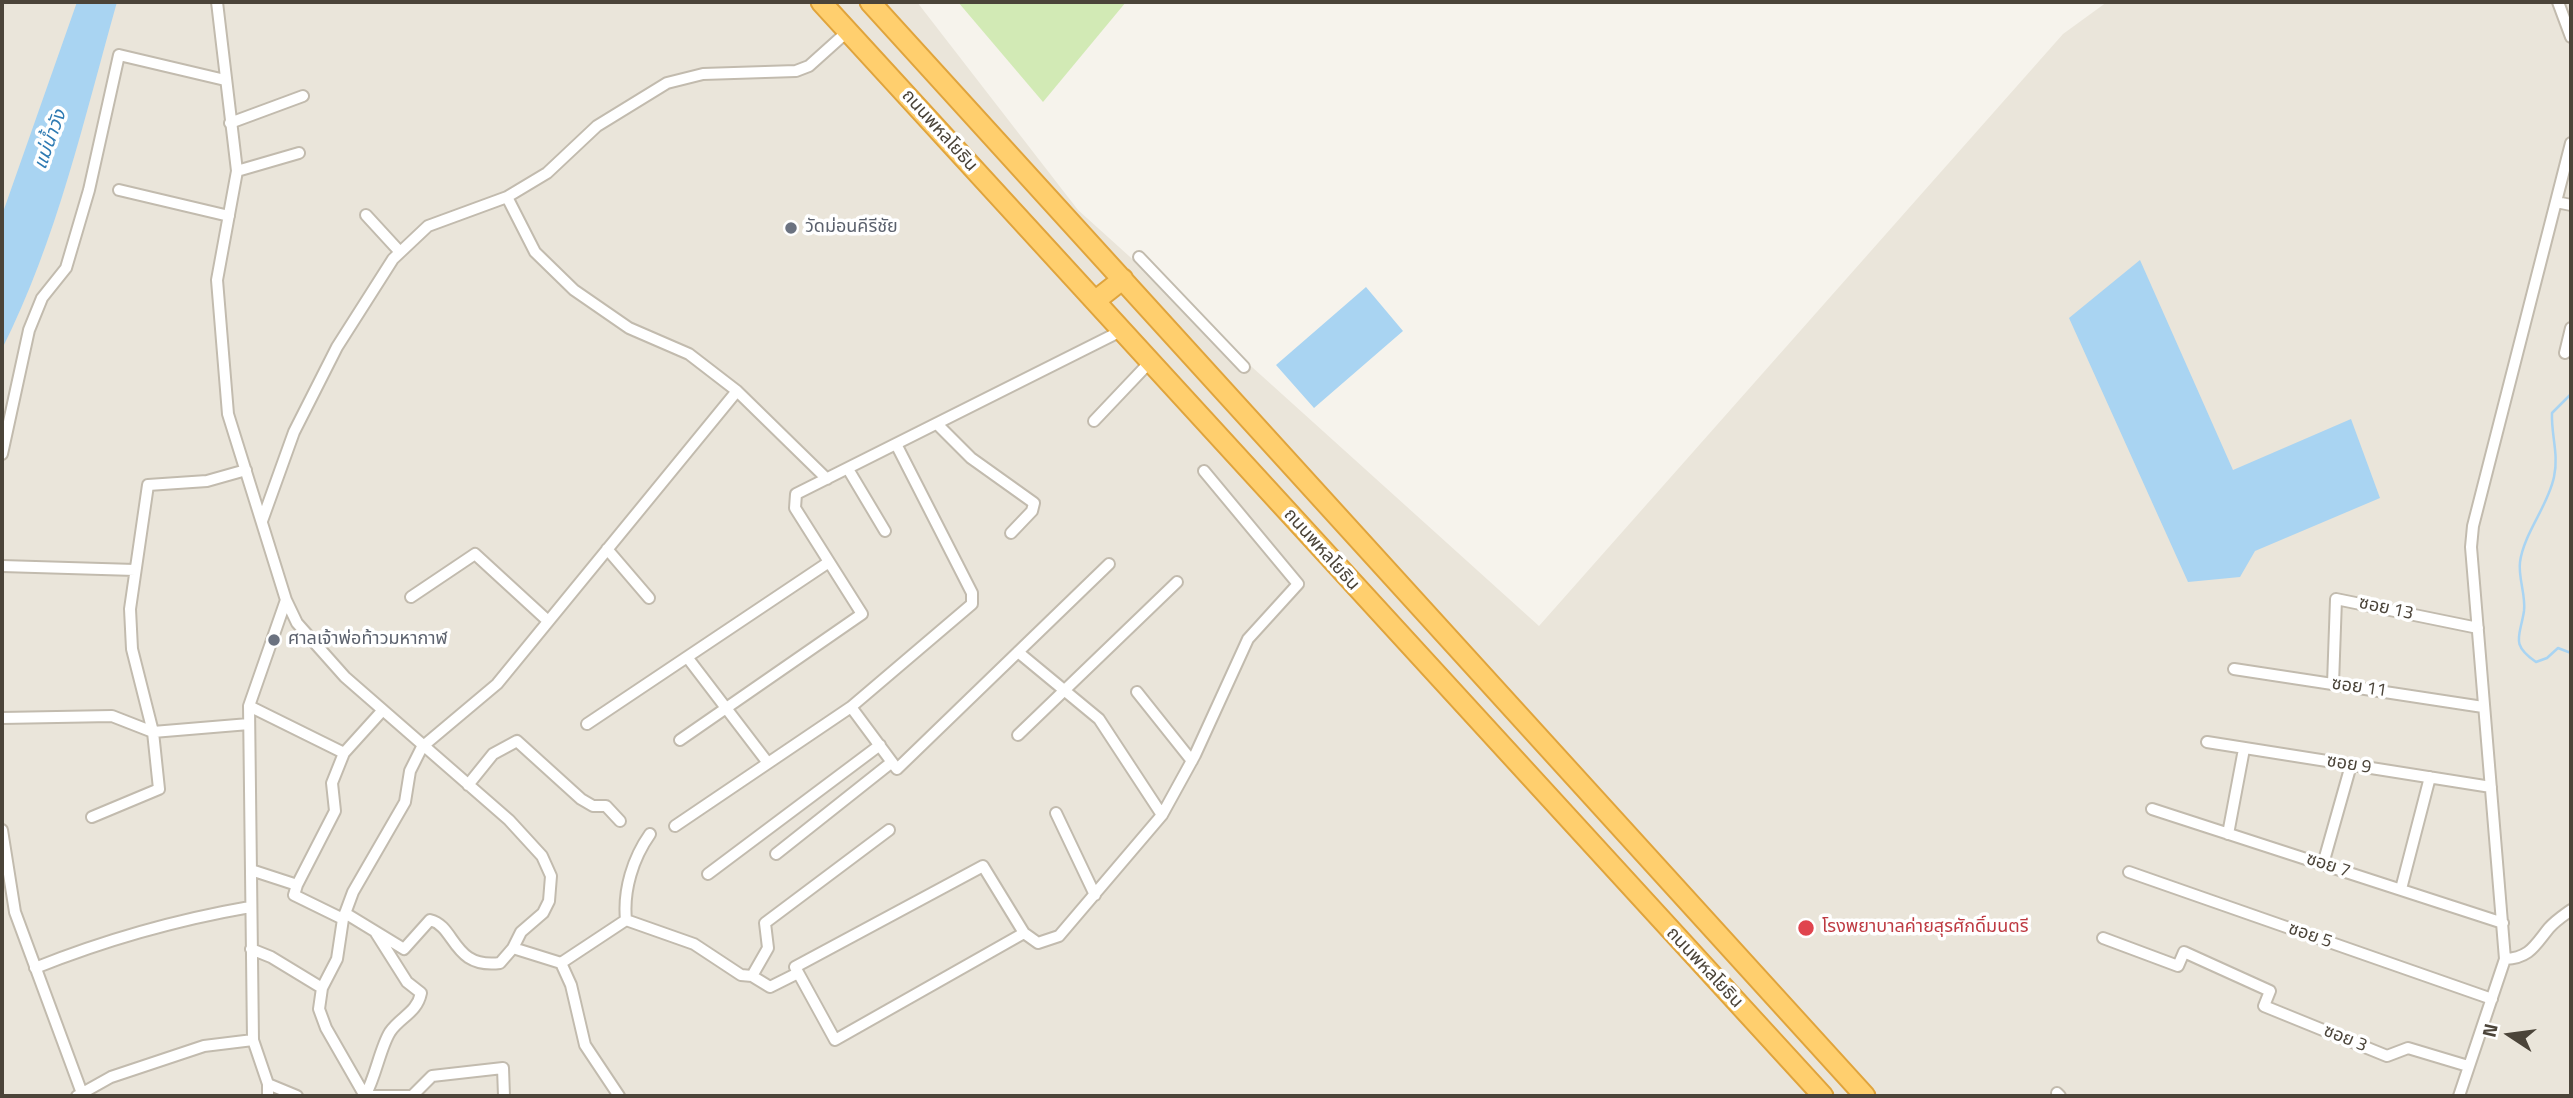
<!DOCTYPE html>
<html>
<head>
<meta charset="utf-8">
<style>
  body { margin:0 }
  #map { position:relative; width:2573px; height:1098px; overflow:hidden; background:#f6f3ec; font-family:"Titillium Web",sans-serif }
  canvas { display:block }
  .frame { position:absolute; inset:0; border:4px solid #4b4439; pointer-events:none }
  .north { position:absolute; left:2475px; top:1000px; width:70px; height:70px; -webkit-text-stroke:5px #fff; paint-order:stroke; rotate:283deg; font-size:19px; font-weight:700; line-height:28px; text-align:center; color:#4b4439 }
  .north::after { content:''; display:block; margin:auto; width:24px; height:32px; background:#4b4439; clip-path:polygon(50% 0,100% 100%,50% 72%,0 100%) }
</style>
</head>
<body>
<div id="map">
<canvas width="2573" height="1098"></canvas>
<div class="frame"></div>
<div class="north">N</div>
</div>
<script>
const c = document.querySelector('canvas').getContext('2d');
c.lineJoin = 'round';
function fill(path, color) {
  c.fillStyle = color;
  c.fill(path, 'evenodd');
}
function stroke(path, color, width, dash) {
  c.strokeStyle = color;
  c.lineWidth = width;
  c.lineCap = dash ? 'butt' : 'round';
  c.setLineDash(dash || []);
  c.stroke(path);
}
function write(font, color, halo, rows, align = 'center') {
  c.font = font + ' "Titillium Web","Noto Sans Thai",sans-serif';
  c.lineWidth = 7;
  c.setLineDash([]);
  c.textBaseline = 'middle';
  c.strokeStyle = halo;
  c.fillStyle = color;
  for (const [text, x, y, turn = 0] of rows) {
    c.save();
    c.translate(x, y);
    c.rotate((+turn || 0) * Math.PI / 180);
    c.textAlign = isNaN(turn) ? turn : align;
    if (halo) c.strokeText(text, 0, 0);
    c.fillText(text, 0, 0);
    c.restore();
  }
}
fill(new Path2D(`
  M2,2H917L1078,210L1539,626L2063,34L2107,2H2571V1096H2Z`), '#eae5da');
fill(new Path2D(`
  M958,2H1126L1043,102Z`), '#d2eab5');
fill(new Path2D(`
  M77,2H117C84,119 57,240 2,349V215Z
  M2140,260L2233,470L2351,419L2380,498L2255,551L2240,577L2188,582L2069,318Z
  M1366,287L1403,331L1314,408L1276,365Z`), '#a9d4f2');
stroke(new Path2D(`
  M2571,394L2552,413C2551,435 2559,454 2554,477C2548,506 2524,533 2520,562C2518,578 2526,595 2524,611C2520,637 2510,644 2536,662L2547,658L2558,648L2571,653`), '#a9d4f2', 2.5);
const street = new Path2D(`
  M217,2L237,171L217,280L228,414L286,600L249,706L253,1040L268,1084V1096
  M2558,2L2571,37
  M230,123L303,96
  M237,171L299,153
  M119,190L229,216
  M507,197L535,252L574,290L629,328L689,354L737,391L827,479
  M2556,202L2571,205
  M366,215L400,252
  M1139,257L1244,367
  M2565,353L2571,328
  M1094,421L1149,363
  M937,424L971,458L1034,503L1032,511L1011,533
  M2,454L29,330L42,298L66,268L89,190L119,55L225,80
  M848,469L885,531
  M262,521L294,432L337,347L393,259L428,226L507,197L547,173L597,126L667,83L703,74L796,71L809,66L848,31
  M607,549L649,598
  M2,566L135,570
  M411,597L475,554L548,621
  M286,600L297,623L345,677L509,820L542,856L551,876L549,901L543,913L521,932L513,948L561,963L571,985L585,1045L619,1096
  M1018,652L1099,719L1162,815
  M687,657L768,763
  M2234,669L2483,707
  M2333,684L2336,599L2478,628
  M1137,692L1192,761
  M249,706L344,753L332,783L335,811L297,885L251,870
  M851,707L897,769L1109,564
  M2,718L112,716L153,732L249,724
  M587,724L829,562
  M1018,735L1177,582
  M680,740L862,614L795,508L796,494L1121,331
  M2207,742L2491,787
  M344,753L382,711
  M468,785L493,754L517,741L581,799L593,806H606L620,821
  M2152,809L2503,923
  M1056,813L1095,895
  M92,817L159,789L153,732L132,649L130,609L148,485L207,481L246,470
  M675,826L851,707L972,604V593L896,444
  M2,830L15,912L83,1096
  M2228,834L2244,749
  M776,854L892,762
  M2323,864L2351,765
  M2129,872L2492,999
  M708,874L880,745
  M297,885L294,895L343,919
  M2401,889L2430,777
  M345,913L404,949L430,920C456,926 452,969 500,963L513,948
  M626,920C623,890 633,858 650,834
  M1024,933L835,1040L795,967L983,866L1024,933L1038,943L1059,936L1162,815L1195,755L1248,639L1298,584L1204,471
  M2103,938L2178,966L2184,952L2270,991L2264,1006L2387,1056L2408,1048L2468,1066
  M251,949L271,957L322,988
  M2505,959C2530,958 2535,945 2549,928C2555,921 2564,915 2571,910
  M561,963L626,920L694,944L741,975L752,976L770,987L798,973
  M35,968C105,940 175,920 250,907
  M752,976L768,948L765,923L889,830
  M268,1084L297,1096
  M2057,1093L2060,1096
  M77,1096L111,1077L204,1046L253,1040
  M364,1096H412L432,1076L503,1068L504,1096
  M365,1096L326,1028L319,1009L322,988L337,959L343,919L353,892L405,802L410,771L422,747L497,684L737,391
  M365,1096C376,1076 380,1048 390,1032C400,1017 417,1013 421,993L407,982L376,933
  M2459,1096L2505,959L2471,547L2473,526L2571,143`);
const highway = new Path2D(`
  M821,2L1823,1096
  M870,2L1865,1096
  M1095,301L1123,279`);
stroke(street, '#c2bbae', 14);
stroke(highway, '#e0a43c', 23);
stroke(street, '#fff', 10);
stroke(highway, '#ffcf6e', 19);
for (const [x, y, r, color] of [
  [791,228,7,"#6b7280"],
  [274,640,7,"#6b7280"],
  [1806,928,9,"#e0444e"]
]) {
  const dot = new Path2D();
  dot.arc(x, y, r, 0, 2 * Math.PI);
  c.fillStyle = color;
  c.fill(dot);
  stroke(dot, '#fff', 2.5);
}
write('18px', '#4b4439', '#fff', [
  ["ถนนพหลโยธิน",939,131,48],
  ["ถนนพหลโยธิน",1321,550,48],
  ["ซอย 13",2386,609,12],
  ["ซอย 11",2359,688,8],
  ["ซอย 9",2349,765,9],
  ["ซอย 7",2328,866,18],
  ["ซอย 5",2310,936,19],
  ["ถนนพหลโยธิน",1704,968,47],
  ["ซอย 3",2345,1039,22]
]);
write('18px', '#5b616d', '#fff', [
  ["วัดม่อนคีรีชัย",805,228],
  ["ศาลเจ้าพ่อท้าวมหากาฬ",288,640]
], 'left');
write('18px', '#be3a42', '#fff', [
  ["โรงพยาบาลค่ายสุรศักดิ์มนตรี",1822,928]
], 'left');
write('italic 19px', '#2e7ab2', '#fff', [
  ["แม่น้ำวัง",51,140,-70]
]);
</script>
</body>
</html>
